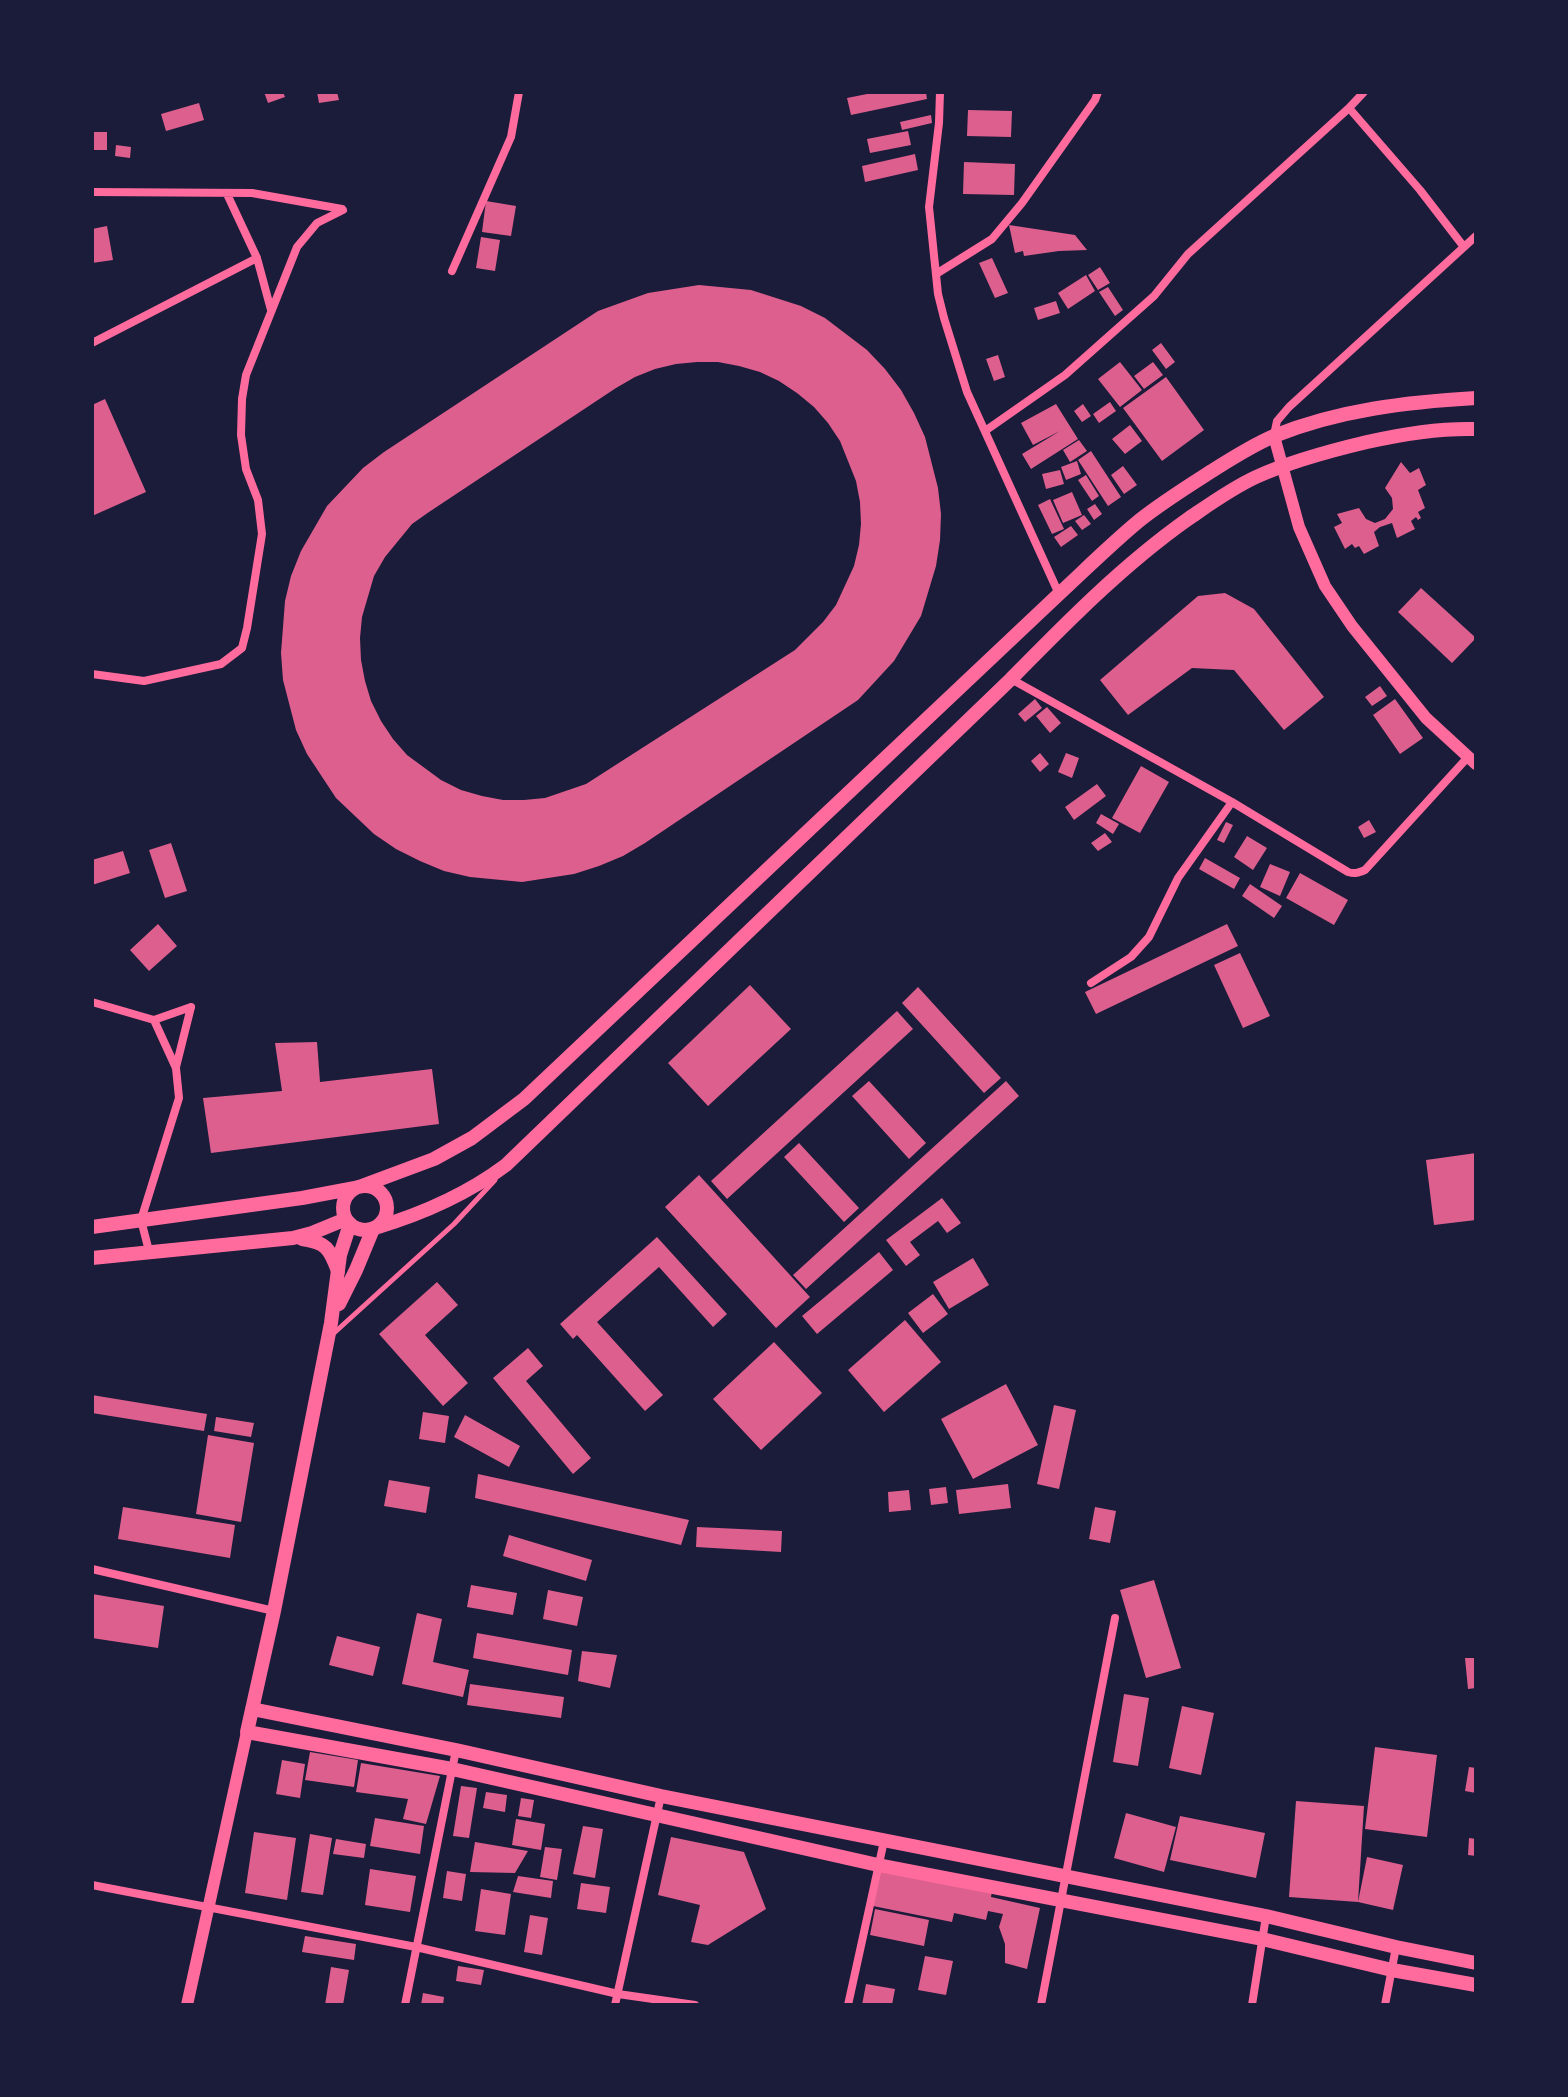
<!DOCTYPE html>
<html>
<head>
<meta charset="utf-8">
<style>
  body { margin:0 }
  #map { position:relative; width:1568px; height:2097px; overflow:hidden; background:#1b1b3a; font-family:"DejaVu Sans",sans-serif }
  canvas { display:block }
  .frame { position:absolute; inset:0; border:94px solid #1b1b3a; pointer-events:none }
</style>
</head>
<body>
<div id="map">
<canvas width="1568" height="2097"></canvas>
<div class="frame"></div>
</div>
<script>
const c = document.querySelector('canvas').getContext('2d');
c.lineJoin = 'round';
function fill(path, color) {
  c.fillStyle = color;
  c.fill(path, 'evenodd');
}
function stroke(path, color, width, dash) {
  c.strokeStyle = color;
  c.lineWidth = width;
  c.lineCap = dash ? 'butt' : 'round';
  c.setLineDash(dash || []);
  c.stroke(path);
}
fill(new Path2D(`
  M264,92H283L285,97L268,103Z
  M317,92H337L339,100L319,103Z
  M877,92H926L927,99L851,115L847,98Z
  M199,103L204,120L166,131L161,114Z
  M968,110L1012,111L1011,137L967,136Z
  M931,115L932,123L902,130L900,122Z
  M908,131L911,145L870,153L867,139Z
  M92,132H107V150H92Z
  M116,145L131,147L130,158L115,156Z
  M915,154L918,170L865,182L862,166Z
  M964,162L1015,164L1014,195L963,194Z
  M486,201L516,206L511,236L482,232Z
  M1009,225L1075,235L1087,250L1059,251L1024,256L1023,251L1015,253Z
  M107,226L113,260L92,263V229Z
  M481,237L500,240L495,271L476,268Z
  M992,258L1008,293L995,298L979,263Z
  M1100,267L1110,283L1098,290L1088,275Z
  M1086,275L1095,291L1068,309L1058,293Z
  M699,285L751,290L801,306L825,318L867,350L885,369L901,390L914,413L925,437L938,488L941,514L940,540L936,566L921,616L894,661L858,700L645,843L623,856L599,866L574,874L522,882L470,877L444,871L420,861L396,849L374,834L336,798L307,754L296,730L283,680L281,653L285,601L291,576L301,551L327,506L363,468L384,452L598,311L648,293ZM697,362H718L739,366L760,372L779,381L797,393L814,407L828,423L840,441L856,481L860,502L861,524L859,545L854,566L836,605L823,622L795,650L586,784L545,798L524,800H503L482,796L461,790L441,780L407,755L393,739L381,721L371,701L365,681L361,660L360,638L362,617L374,576L385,557L412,524L429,512L616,388L635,377L655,369L676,364Z
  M1108,287L1123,310L1115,316L1099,292Z
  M1056,301L1060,313L1038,320L1034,308Z
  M1161,343L1175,362L1166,369L1152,350Z
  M998,355L1005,377L994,381L986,359Z
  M1120,362L1142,390L1120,407L1098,379Z
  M1153,362L1163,375L1144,389L1134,376Z
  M1166,377L1204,430L1162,461L1123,408Z
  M105,399L146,492L92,516V405Z
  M1110,402L1116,411L1099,423L1093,414Z
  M1056,404L1078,439L1031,469L1022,454L1060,431L1033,445L1021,423Z
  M1083,404L1091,416L1082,422L1074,411Z
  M1130,425L1142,441L1125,454L1112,439Z
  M1079,440L1087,451L1070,462L1063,450Z
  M1091,451L1121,497L1108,506L1078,460Z
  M1077,461L1081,474L1066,480L1061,467Z
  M1401,462L1410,473L1419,468L1426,485L1418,490L1425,508L1418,512L1421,518L1418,520L1416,517L1411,521L1415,529L1397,538L1392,523L1380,527L1374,532L1379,546L1364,554L1359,546L1355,548L1352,544L1345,549L1334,527L1342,523L1337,514L1359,508L1366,519L1375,523L1385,519L1393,509L1392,498L1385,488Z
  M1123,466L1137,485L1124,494L1111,475Z
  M1060,470L1064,484L1046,489L1042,474Z
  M1086,475L1099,496L1092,501L1078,480Z
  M1072,492L1082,515L1063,523L1053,500Z
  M1050,499L1064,529L1052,534L1038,505Z
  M1095,504L1102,514L1094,520L1087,509Z
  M1084,515L1091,524L1082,530L1075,521Z
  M1071,526L1078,535L1061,547L1054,537Z
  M1421,588L1476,638L1452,663L1398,612Z
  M1225,593L1254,609L1324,697L1284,730L1234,670L1192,668L1128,715L1100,680L1198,596Z
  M1380,686L1387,696L1372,706L1365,697Z
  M1035,699L1042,708L1025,722L1018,714Z
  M1395,699L1423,738L1400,754L1373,715Z
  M1047,707L1061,723L1050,733L1036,716Z
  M1040,753L1049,764L1040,772L1031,761Z
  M1066,753L1079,758L1072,778L1058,772Z
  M1141,766L1169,782L1140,833L1112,818Z
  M1097,784L1106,796L1074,820L1065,807Z
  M1101,814L1119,824L1113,834L1096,823Z
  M1369,820L1376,832L1364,838L1358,827Z
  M1226,822L1233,825L1224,843L1217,840Z
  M1105,833L1112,842L1098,851L1091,843Z
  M1247,836L1267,848L1253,870L1234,857Z
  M171,843L187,891L165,898L149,850Z
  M123,851L130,873L92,885V860Z
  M1205,858L1240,878L1234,889L1199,869Z
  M1270,864L1290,872L1280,896L1260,887Z
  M1300,873L1348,900L1334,925L1286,898Z
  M1250,884L1282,906L1274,918L1242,896Z
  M158,924L177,946L149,971L130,950Z
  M1227,924L1238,946L1096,1014L1085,992Z
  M1240,953L1270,1016L1243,1028L1214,965Z
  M750,985L791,1029L708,1106L668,1063Z
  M918,987L1001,1078L984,1093L902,1003Z
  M897,1011L913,1029L727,1199L711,1181Z
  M317,1042L320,1082L432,1069L439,1124L211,1153L203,1098L282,1091L275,1043Z
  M869,1081L926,1143L909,1159L852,1096Z
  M1006,1081L1019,1096L806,1289L793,1275Z
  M799,1143L859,1208L844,1222L784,1157Z
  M1476,1153V1220L1434,1225L1426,1160Z
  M699,1175L810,1297L776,1328L665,1207Z
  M942,1198L961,1223L947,1233L938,1221L910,1242L920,1255L906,1266L886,1240Z
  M657,1237L727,1314L713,1327L659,1267L597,1322L663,1395L645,1411L577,1335L573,1339L560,1324Z
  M879,1252L893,1270L817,1334L802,1316Z
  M973,1258L989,1285L949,1309L933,1282Z
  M437,1282L458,1305L425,1335L468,1383L443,1406L379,1334Z
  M933,1294L948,1314L923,1333L908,1313Z
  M905,1320L941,1362L884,1412L848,1370Z
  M774,1342L822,1393L761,1450L713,1399Z
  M528,1348L543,1366L526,1381L591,1458L573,1474L493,1378Z
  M1006,1384L1038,1445L973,1479L941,1419Z
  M92,1395L207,1414L204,1431L92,1413Z
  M1054,1405L1076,1410L1059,1489L1037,1484Z
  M423,1412L449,1416L445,1443L419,1439Z
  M465,1415L520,1446L509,1467L454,1437Z
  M216,1417L254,1423L251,1437L214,1431Z
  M208,1435L254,1443L241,1522L196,1514Z
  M478,1474L689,1520L681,1545L475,1498Z
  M389,1480L430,1487L426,1513L384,1506Z
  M1008,1484L1011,1508L959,1514L956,1490Z
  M946,1487L948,1503L931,1505L929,1489Z
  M909,1490L911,1510L889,1512L888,1492Z
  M123,1507L235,1525L230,1558L118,1539Z
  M1095,1507L1116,1511L1110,1543L1089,1539Z
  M697,1527L782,1531L781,1552L696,1547Z
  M509,1535L592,1560L586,1581L503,1556Z
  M1154,1580L1181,1668L1146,1678L1120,1590Z
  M471,1585L517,1593L513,1615L467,1607Z
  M548,1590L583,1597L577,1626L543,1619Z
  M92,1594L164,1606L158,1648L92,1638Z
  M417,1613L442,1619L433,1662L469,1670L463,1697L402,1684Z
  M477,1633L572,1650L568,1675L473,1658Z
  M337,1636L380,1647L373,1676L329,1665Z
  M582,1651L617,1655L610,1688L578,1681Z
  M1465,1658H1476V1688L1468,1689Z
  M470,1684L564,1697L561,1718L467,1705Z
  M1124,1694L1149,1698L1138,1766L1113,1762Z
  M1182,1706L1214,1713L1201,1775L1169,1768Z
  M1375,1747L1437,1755L1427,1837L1365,1829Z
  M310,1752L358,1760L354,1787L305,1780Z
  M282,1760L305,1764L300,1798L276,1794Z
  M361,1763L440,1776L426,1824L403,1819L408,1799L356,1792Z
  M1469,1767L1476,1768V1793L1465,1791Z
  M461,1786L477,1788L469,1838L453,1836Z
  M486,1792L507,1795L505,1812L483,1808Z
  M521,1798L534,1800L531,1818L518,1816Z
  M1296,1801L1364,1806L1358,1902L1289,1897Z
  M1126,1813L1176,1827L1164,1872L1114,1858Z
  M1180,1816L1265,1833L1256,1878L1170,1860Z
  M375,1818L424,1826L420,1854L370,1846Z
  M516,1819L545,1824L541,1850L512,1845Z
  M583,1826L603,1829L595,1878L573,1874Z
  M254,1832L296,1838L287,1900L245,1893Z
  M310,1834L332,1838L323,1895L301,1892Z
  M671,1837L744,1852L766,1909L708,1945L691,1942L700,1905L658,1895Z
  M1469,1838L1476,1839V1856L1468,1855Z
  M336,1839L366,1844L364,1858L333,1854Z
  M475,1842L528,1851L515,1873L470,1872Z
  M545,1847L562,1849L557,1880L540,1877Z
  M1367,1857L1403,1865L1393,1910L1358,1902Z
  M881,1867L992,1891L991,1897L1040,1908L1027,1969L1005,1963V1944L999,1927L1003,1914L988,1911L986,1920L954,1913L952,1922L873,1906Z
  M370,1869L416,1876L410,1912L365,1905Z
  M447,1871L466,1874L462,1901L443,1898Z
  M518,1876L553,1881L551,1898L513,1892Z
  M581,1883L610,1887L606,1913L577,1909Z
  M481,1889L511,1894L505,1935L475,1931Z
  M875,1909L929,1920L924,1946L870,1935Z
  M530,1915L548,1918L542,1955L524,1952Z
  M305,1936L356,1944L354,1960L302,1952Z
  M925,1956L953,1961L946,1995L918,1990Z
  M458,1966L484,1970L481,1985L456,1981Z
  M331,1967L349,1970L343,2005H325Z
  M866,1984L895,1989L892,2005H862Z
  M423,1993L444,1997L443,2005H421Z`), '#dd5f8e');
stroke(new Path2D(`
  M334,1333L454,1224L495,1180`), '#ff6b9d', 5);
stroke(new Path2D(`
  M940,92L939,123L929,207L938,294L944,318L967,392L1059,594
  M1349,108L1420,190L1464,247
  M92,192L252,193L342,209
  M227,194L257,258L271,310
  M452,271L511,137L519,92
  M936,274L992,239L1022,203L1095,100L1098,92
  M92,343L257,258
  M985,431L1065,375L1154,296L1188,254L1349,108L1364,92
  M1274,435L1277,421L1289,407L1476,236
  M92,674L144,681L221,664L242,648L247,628L262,534L258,500L246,469L241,435L242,399L246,375L297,247L317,223L343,210
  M1011,679L1232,802L1348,872C1355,874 1358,873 1365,870L1468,757
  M1091,983L1131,957L1149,937L1178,878L1232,802
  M92,1002L154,1020L191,1007
  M176,1067L191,1007
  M149,1251L141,1220L179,1098L176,1068L154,1020
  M92,1569L274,1611
  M92,1885L416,1947L618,1994L695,2005
  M405,2005L456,1750
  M615,2005L661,1796
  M848,2005L884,1841
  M1041,2005L1115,1618
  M1252,2005L1266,1916
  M1385,2005L1396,1947`), '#ff6b9d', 8);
stroke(new Path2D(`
  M1274,436L1299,527L1325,586L1352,626L1426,718L1476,764
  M187,2005L247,1732`), '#ff6b9d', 12);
stroke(new Path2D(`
  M350,1224L340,1255L331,1323L274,1611L247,1732L452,1769L878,1865L1262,1939L1392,1970L1476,1985
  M339,1304L356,1270L373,1229
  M252,1709L456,1750L661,1796L1266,1916L1396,1947L1476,1963`), '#ff6b9d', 14);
stroke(new Path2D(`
  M343 1208a22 22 0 1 1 44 0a22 22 0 1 1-44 0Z
  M359,1187L434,1159L472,1138L524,1099L1059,594C1086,569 1112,543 1140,520C1164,501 1190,485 1215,469C1234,457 1253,445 1274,436C1338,410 1407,402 1476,398
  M92,1227L302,1198L355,1188
  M375,1228C422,1214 466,1195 506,1165L1011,679C1067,622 1123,565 1188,519C1210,504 1232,488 1256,477C1291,461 1329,451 1367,442C1402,434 1440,428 1476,429
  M302,1239C326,1242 330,1249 338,1271
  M92,1258L293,1238L312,1233L346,1219`), '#ff6b9d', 14);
</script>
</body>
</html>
